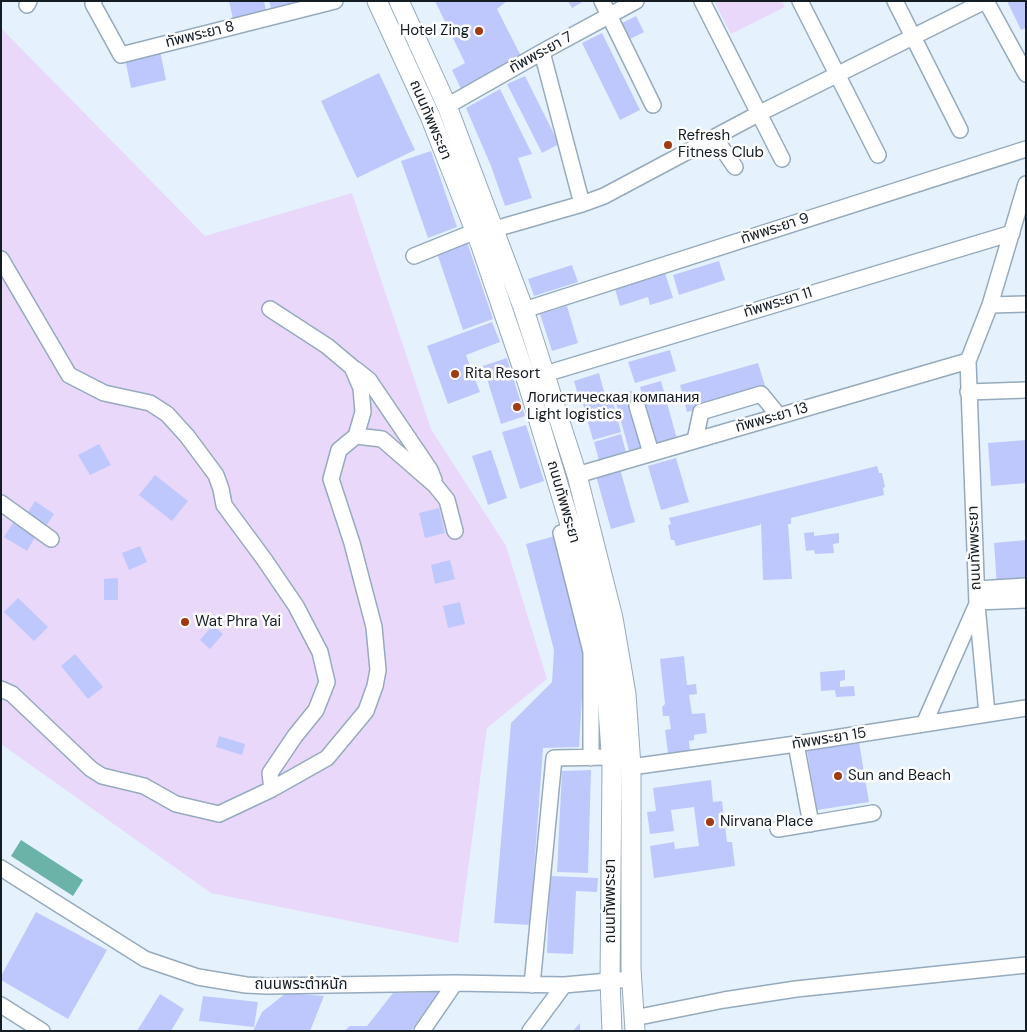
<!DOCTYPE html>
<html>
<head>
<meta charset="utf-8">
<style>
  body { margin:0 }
  #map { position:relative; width:1027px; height:1032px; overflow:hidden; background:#e5f2fe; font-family:"DM Sans",sans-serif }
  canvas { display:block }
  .frame { position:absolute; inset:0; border:2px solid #141c24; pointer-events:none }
</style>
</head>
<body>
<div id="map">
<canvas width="1027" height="1032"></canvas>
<div class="frame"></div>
</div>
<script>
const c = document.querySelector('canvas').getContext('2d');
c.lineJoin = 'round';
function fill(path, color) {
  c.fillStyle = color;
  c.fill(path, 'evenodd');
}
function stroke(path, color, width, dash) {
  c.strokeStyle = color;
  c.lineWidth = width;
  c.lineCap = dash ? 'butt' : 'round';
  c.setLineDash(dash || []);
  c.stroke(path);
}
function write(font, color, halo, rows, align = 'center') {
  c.font = font + ' "DM Sans","Noto Sans Thai",sans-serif';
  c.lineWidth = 5;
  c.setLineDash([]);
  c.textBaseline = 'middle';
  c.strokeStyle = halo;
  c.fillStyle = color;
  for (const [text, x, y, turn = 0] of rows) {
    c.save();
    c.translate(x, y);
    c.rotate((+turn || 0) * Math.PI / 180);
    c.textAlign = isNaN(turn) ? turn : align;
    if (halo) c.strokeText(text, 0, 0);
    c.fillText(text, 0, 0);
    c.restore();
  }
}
fill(new Path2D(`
  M714,1H782L785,7L731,34Z
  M1,28L205,236L352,193L431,429L506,546L547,679L487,728L458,943L211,893L1,744Z`), '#e9d8fa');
fill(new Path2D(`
  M21,840L83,880L73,896L11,856Z`), '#6bb3a9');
fill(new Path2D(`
  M229,1H264L266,11L233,19Z
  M269,1H304V2L271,9Z
  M435,1H507L497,9L522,58L461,89L452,70L465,63Z
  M568,1H584L572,8Z
  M1007,1H1026V28L1021,30Z
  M636,16L644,32L630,39L622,23Z
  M602,33L640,110L620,120L582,43Z
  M160,51L166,80L131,88L125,59Z
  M379,73L415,150L357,178L321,101Z
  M525,76L559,144L542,153L507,84Z
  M500,89L532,154L518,158L532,198L505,206L491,166L466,108Z
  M431,151L457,227L428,238L401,161Z
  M467,242L493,319L463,330L437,253Z
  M719,261L725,280L679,295L673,275Z
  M572,265L578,282L534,296L528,279Z
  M665,273L673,298L650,305L648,297L620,306L615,289Z
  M567,306L578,343L552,351L540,314Z
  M492,322L500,342L466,355L480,392L448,404L427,346Z
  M670,350L676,371L635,383L628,362Z
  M507,358L525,416L501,424L483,366Z
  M758,363L766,389L687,412L680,385Z
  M599,373L605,395L580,402L574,381Z
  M661,381L677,439L657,445L640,387Z
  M632,391L649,449L630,454L614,396Z
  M611,395L621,432L593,440L583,404Z
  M526,425L544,481L520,489L502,432Z
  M621,434L626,452L599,460L594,442Z
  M1026,440V483L991,486L988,443Z
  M99,444L111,465L90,475L78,455Z
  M491,450L507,498L488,505L472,456Z
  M676,458L689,502L661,510L648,466Z
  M877,466L879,473H882L885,487L883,488L884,495L791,518V524H788L792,579L763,580L761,523L760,525L676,546L674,540H671L668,525L671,524L669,518Z
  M620,469L635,522L611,529L596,476Z
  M155,475L188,501L172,521L139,495Z
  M35,501L54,514L44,529L25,517Z
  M439,508L445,533L425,538L419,513Z
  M15,520L37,534L27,551L4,537Z
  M814,532V536L839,533V543L833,544L834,553L815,554L814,550L806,551L804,533Z
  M555,536L585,645L579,747L543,748L530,925L494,923L511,723L552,682L554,650L526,544Z
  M1026,540V583L997,586L994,543Z
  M140,546L147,562L129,570L122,553Z
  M450,560L455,579L435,584L431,565Z
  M118,578V600H104V579Z
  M18,598L48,627L34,641L4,612Z
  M460,602L465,624L448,628L443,606Z
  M213,625L223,634L210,649L200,640Z
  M75,654L103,687L88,699L61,666Z
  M684,656L687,685L696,684L697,694L689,695L692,714L705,713L707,733L694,735V740L689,741L690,751L668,753L665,730L671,729L669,716H663L662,707L665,704L660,659Z
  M845,670V680L840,681V687L854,686L855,696L836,697L835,690L821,691L820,672Z
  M219,736L245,744L242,755L216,747Z
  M859,742L869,802L817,810L807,751Z
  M591,770L588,873L557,872L562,771Z
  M711,780L713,802L722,801L727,842H732L735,866L654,878L650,846L674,842L675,849L699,846L694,807L671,810L674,831L650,834L647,812L656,811L653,788Z
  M550,876L598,878L597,892L576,891L573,954L547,953Z
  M36,912L107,950L68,1019L1,980V976Z
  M439,992L411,1031H344L350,1026H367L393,993Z
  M286,993L324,996L310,1031H253L262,1012Z
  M160,994L184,1009L171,1031H137Z
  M203,996L258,1002L254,1027L199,1021Z
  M580,1023V1031H573Z`), '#bec8fc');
const minor = new Path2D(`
  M94,1L93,4L121,55L335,1
  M602,1L653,105
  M702,1L782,159
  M800,1L878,155
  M895,1L960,130
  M986,1L1026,74
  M27,5L29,1
  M542,52L582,204
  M447,106L542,52L636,1
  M715,138L735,167
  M495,229L582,204L604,196L758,114L985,1
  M414,256L476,231
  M1,259L69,375L104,393L150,403L167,414L187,436L216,475L221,489L224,505L264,559L296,606L320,652L327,682L316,710L295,736L270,773L272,789L219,814L176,804L144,786L102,776L91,769L12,694L1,689
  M990,305L1026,304
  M270,309L327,346L352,367L361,388L363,412L356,436
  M524,310L1026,149
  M355,369L369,380L430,470L434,480
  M545,374L1012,233
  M968,392L1026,390
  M637,406L651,453
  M695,440L701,412L761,394L779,416
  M577,475L968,361
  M1,503L51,539
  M572,530L561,533L591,652V758
  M977,589L1026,586
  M977,602L1026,600
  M977,605L987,714
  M924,724L977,604L968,361L990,305L1026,184
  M796,744L811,824
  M631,767L796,744L1026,708
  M272,789L327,758L366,711L375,686L378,670L374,627L352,543L331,479L339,450L356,436L382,439L435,485L447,500L455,531
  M778,829L873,813
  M1,868L145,959L198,977L246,985L267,986L455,983L564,985L631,979
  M532,985L554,758L611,757
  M1,1005L42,1031
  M634,1018L724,1000L796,989L1026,965
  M422,1031L455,983
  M530,1031L564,985`);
const major = new Path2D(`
  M377,1L430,116L480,243L527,381L569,521L595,622L607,694L612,766L610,981L612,1031
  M399,1L447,106L524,310L577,475L613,618L626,694L631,767V968L635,1031`);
stroke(minor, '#95aabd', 18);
stroke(major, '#95aabd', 21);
stroke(minor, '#fff', 15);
stroke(major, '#fff', 19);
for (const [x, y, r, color] of [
  [479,31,5,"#a03a13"],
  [668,145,5,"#a03a13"],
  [455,374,5,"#a03a13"],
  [517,407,5,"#a03a13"],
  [185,622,5,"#a03a13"],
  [838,776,5,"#a03a13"],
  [710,822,5,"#a03a13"]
]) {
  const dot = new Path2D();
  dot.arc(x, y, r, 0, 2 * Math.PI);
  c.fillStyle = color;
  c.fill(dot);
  stroke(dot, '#fdfdfd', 2);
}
write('15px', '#141c24', '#fdfdfd', [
  ["Hotel Zing",469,31,"right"],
  ["Refresh",678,136],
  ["Fitness Club",678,153],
  ["Rita Resort",465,374],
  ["Логистическая компания",527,398],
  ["Light logistics",527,415],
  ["Wat Phra Yai",195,622],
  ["Sun and Beach",848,776],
  ["Nirvana Place",720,822]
], 'left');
write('15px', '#141c24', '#fdfdfd', [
  ["ทัพพระยา 8",200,35,-14],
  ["ทัพพระยา 7",541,53,-29],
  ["ถนนทัพพระยา",430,120,67],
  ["ทัพพระยา 9",775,229,-18],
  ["ทัพพระยา 11",778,303,-17],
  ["ทัพพระยา 13",772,418,-16],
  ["ถนนทัพพระยา",563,502,74],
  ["ถนนทัพพระยา",975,548,-92],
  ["ทัพพระยา 15",829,739,-9],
  ["ถนนทัพพระยา",611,901,-90],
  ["ถนนพระตำหนัก",301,985]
]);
</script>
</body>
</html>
